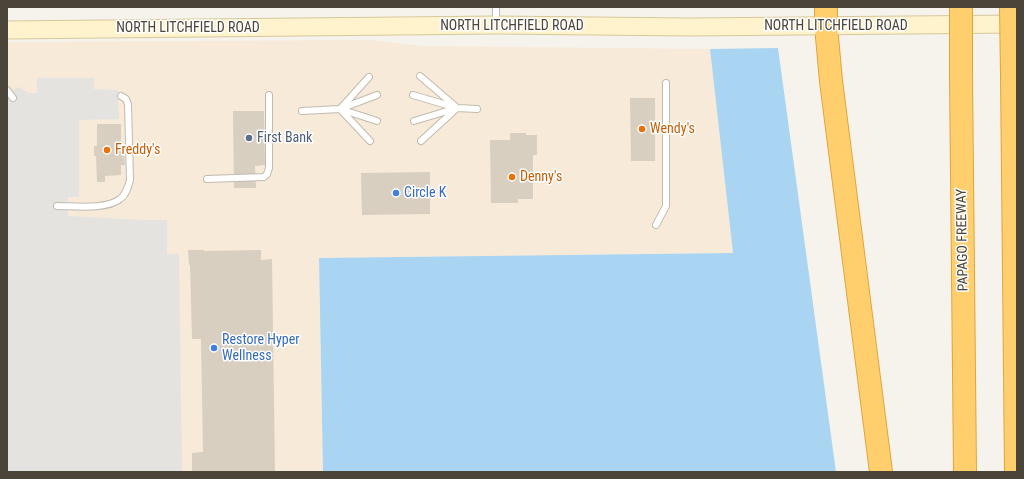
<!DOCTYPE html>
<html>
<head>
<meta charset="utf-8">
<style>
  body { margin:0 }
  #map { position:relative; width:1024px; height:479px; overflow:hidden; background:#f6f3ec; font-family:"Roboto Condensed",sans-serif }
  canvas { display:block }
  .frame { position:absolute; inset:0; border:8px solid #4b4439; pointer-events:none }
</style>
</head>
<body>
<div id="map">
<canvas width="1024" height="479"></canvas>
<div class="frame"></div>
</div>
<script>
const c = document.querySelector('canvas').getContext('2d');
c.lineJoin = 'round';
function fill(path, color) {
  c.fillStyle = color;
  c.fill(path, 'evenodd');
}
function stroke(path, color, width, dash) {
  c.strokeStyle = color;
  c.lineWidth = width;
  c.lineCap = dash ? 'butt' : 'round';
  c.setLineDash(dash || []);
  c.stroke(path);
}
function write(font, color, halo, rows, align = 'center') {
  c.font = font + ' "Roboto Condensed",sans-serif';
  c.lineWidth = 3;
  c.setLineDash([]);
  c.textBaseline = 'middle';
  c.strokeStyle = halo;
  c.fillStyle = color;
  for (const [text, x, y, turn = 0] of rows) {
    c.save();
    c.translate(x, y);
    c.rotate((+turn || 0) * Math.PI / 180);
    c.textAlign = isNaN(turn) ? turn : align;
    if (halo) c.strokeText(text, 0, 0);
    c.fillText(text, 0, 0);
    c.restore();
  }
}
fill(new Path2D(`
  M371,40L423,46L710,49L733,253L319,258L323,472H7V42Z`), '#f7ead8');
fill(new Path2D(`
  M37,78H94V89L118,90L119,119L79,120V197H68V216L143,220H167V254H179L182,472H7V93L19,87L29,93H37Z`), '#e5e3e0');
fill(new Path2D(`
  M778,48L836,472H323L319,258L733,253L710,49Z`), '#a9d4f2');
fill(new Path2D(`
  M630,98H655V161H631Z
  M233,111H264L265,165L255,166L256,188H234Z
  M97,124H121V154H124L125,165H121V175L105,176V182H97L96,156H94V146H97Z
  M510,133H526V135H537V155H533V199H518V203H491L490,140H510Z
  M430,172V214L362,215L361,173Z
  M188,250H204V251L261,250V260L272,259L275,472H192V453L203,452L201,339H192L190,265H189Z`), '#d8cfc1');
const service = new Path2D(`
  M496,23V7
  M420,76L455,106
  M7,90L13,98
  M413,95L457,108L421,141
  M341,108L369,77
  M302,111L340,109L377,121
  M414,121L457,108L477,109
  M370,141L340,109L377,95
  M207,179L264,177L267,174L269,168V95
  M57,206C74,206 106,210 120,199C126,195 128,187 130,180L128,104L126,99L121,96
  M656,225L666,206V83`);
const secondary = new Path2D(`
  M7,30L496,25L690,27L1017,24`);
const motorway = new Path2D(`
  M826,7V26L831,81L881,472
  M961,75L965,472
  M1012,75L1016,472`);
stroke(service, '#c2bbae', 8);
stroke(secondary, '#d6c79b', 19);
stroke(motorway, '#e0a43c', 24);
stroke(service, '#fff', 6);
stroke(secondary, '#fff3cd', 17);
stroke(motorway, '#ffcf6e', 22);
const motorwayBridge = new Path2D(`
  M961,7V75
  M1011,7L1012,75`);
stroke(motorwayBridge, '#e0a43c', 24, []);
stroke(motorwayBridge, '#ffcf6e', 22);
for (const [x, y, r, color] of [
  [642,129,4,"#e8710a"],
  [249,138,4,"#5c6f8a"],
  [107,150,4,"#e8710a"],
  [512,177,4,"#e8710a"],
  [396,193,4,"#3f7fe0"],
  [214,348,4,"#3f7fe0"]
]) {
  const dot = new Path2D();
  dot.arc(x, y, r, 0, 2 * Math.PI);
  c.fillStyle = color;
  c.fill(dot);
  stroke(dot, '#fff', 1.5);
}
write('14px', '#4b4439', '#fff', [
  ["NORTH LITCHFIELD ROAD",512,26],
  ["NORTH LITCHFIELD ROAD",836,26],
  ["NORTH LITCHFIELD ROAD",188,28],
  ["PAPAGO FREEWAY",963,240,-91]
]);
write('14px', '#c56008', '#fff', [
  ["Wendy's",650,129],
  ["Freddy's",115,150],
  ["Denny's",520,177]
], 'left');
write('14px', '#4e5e75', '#fff', [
  ["First Bank",257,138]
], 'left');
write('14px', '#366cbe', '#fff', [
  ["Circle K",404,193],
  ["Restore Hyper",222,340],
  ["Wellness",222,356]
], 'left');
</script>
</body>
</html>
